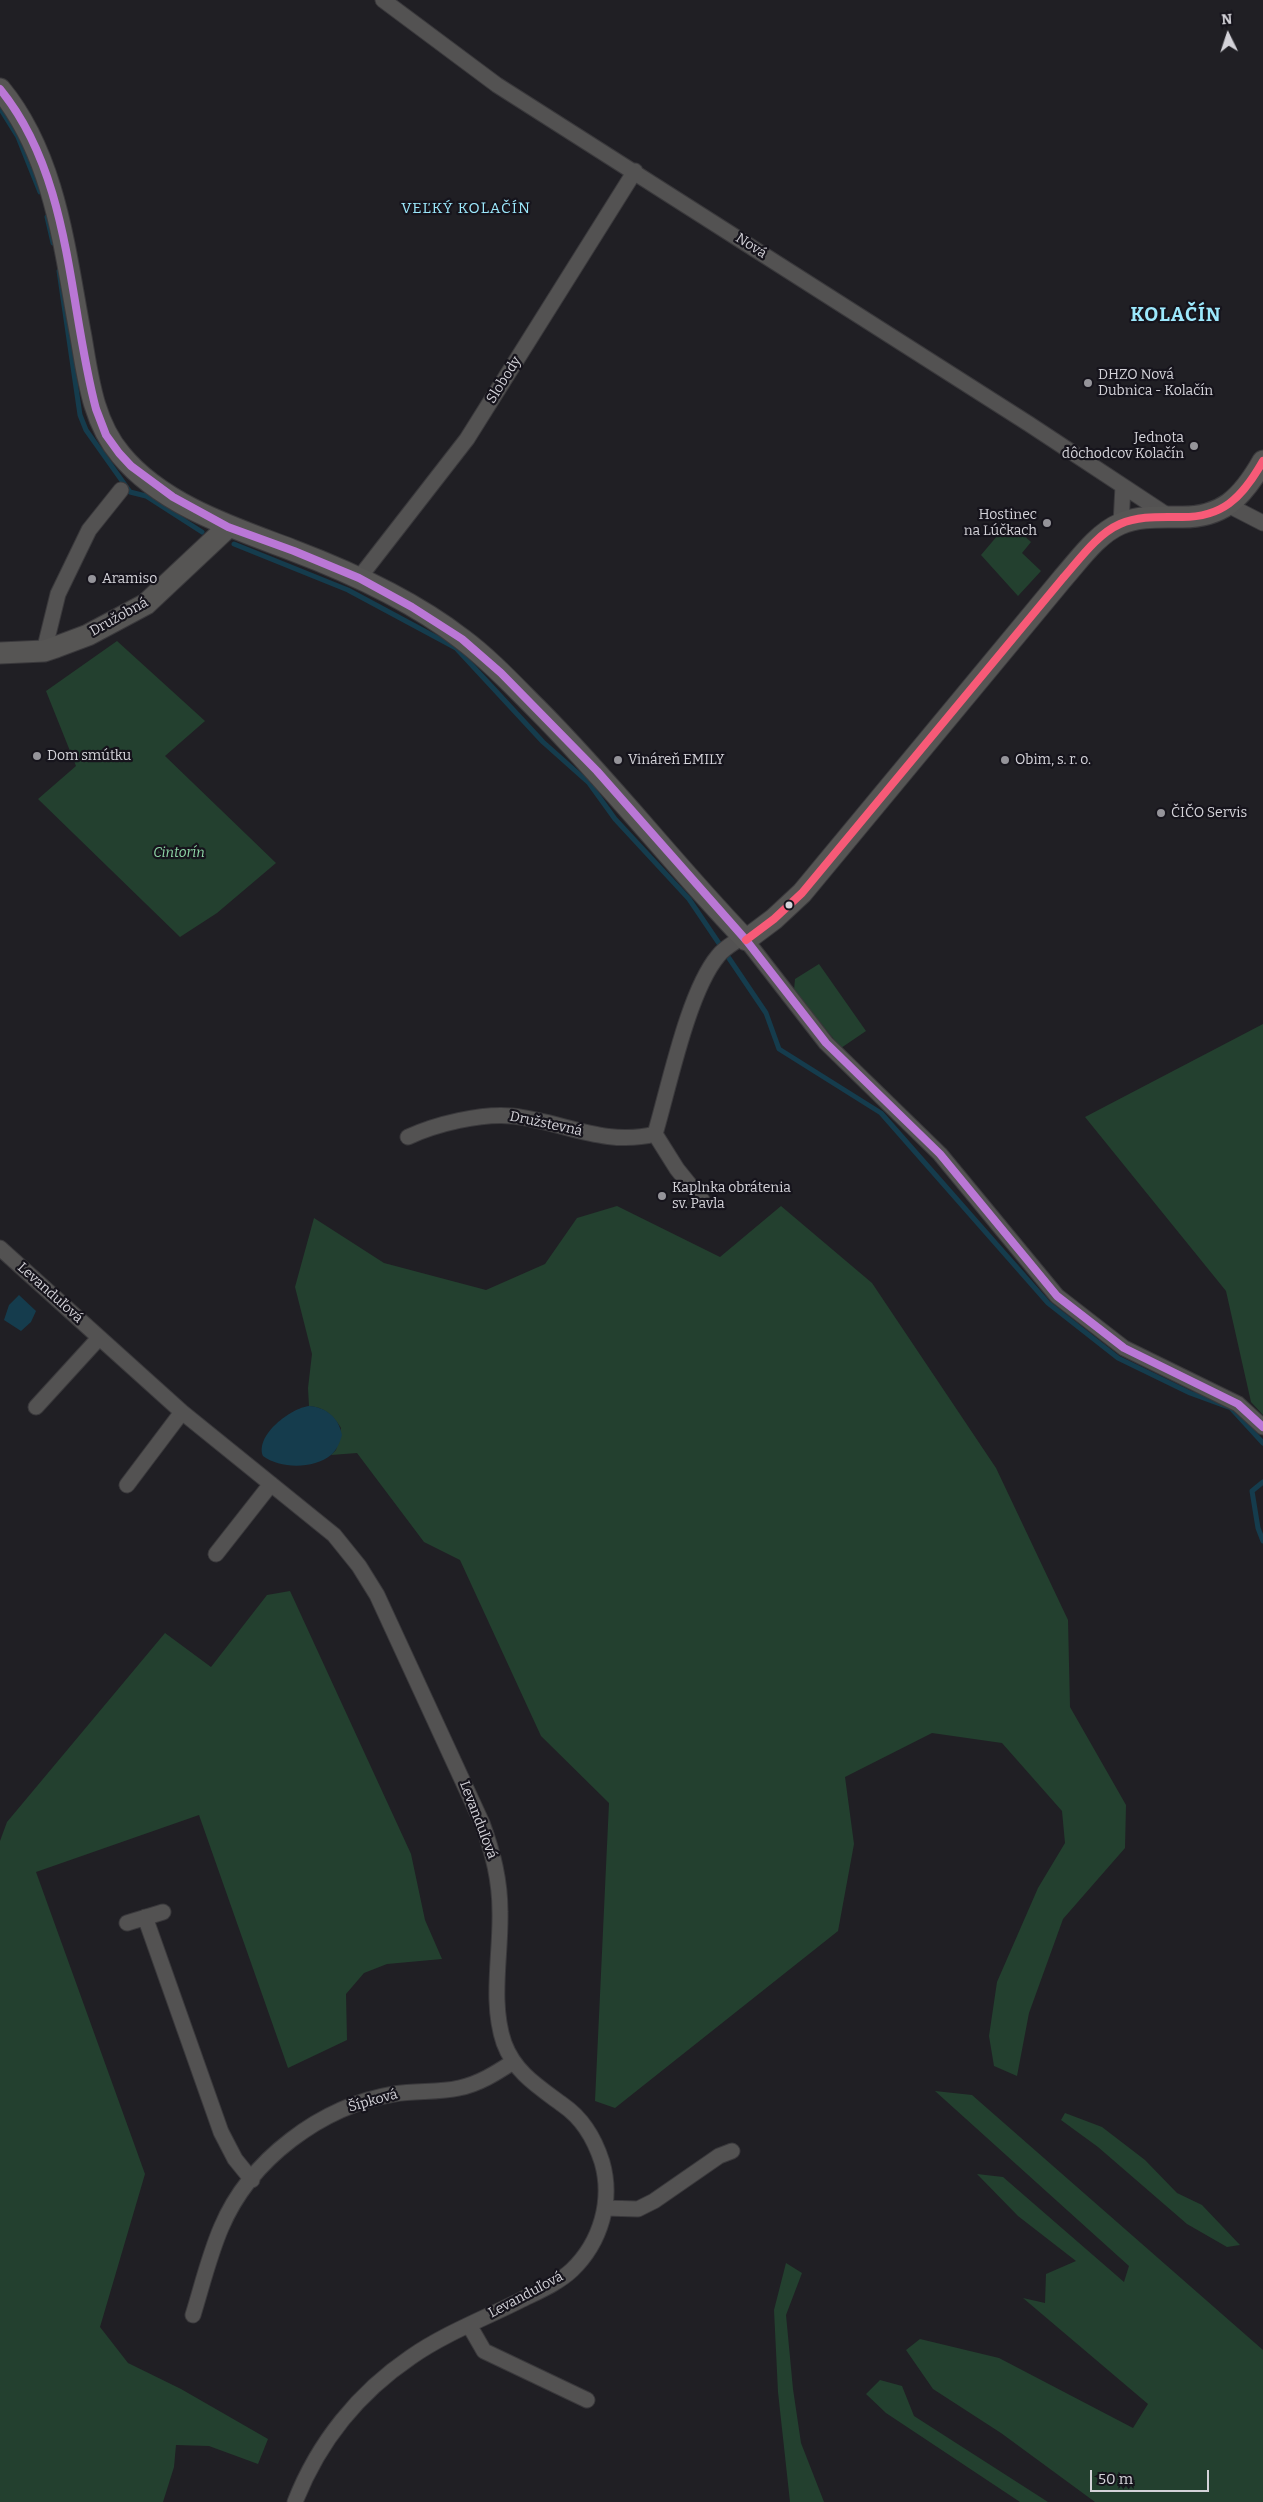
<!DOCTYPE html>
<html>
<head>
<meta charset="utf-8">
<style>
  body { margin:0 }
  #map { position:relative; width:1263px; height:2502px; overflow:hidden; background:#201f24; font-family:Bitter,serif }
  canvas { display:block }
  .north { position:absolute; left:1203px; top:10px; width:50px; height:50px; -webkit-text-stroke:4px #16141c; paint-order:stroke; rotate:356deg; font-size:14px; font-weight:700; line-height:20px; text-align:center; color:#d4d3d9 }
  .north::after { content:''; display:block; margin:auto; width:18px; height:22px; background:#d4d3d9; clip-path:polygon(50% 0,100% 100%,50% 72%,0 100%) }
  .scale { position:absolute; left:1090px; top:2470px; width:119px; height:22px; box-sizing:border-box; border:2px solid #d4d3d9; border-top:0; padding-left:6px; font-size:15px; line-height:18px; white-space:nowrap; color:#d4d3d9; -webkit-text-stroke:4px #16141c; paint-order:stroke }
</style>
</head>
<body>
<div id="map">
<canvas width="1263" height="2502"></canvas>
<div class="north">N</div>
<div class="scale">50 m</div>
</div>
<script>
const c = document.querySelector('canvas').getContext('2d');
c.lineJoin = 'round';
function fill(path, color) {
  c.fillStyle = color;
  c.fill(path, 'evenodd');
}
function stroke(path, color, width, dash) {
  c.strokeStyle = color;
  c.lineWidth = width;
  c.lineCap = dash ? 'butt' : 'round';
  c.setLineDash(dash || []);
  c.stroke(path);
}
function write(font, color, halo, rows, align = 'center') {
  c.font = font + ' Bitter,serif';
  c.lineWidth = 4.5;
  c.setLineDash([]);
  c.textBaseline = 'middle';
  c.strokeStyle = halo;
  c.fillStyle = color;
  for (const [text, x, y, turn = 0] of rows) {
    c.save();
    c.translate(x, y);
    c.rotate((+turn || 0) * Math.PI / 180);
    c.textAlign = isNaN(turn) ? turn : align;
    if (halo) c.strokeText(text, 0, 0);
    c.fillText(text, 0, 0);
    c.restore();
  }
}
fill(new Path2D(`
  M1009,522L1031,542L1022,553L1041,571L1018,596L981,555Z
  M117,641L205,721L165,756L276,863L217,913L180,937L38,799L76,766L46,691Z
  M819,964L866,1031L841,1048L794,990L795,979Z
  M1263,1024V1415L1251,1402L1226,1291L1085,1117Z
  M617,1206L720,1257L781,1206L872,1283L996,1468L1068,1620L1070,1707L1126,1805L1125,1848L1063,1919L1029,2013L1017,2076L994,2066L989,2036L997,1982L1038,1888L1065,1843L1062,1811L1002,1743L932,1733L845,1777L854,1844L838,1931L615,2108L595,2101L609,1803L541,1736L460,1560L424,1542L357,1453L331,1455L336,1450L341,1428C333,1415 324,1407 309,1406L308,1388L312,1354L295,1287L314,1218L384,1263L486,1290L545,1264L577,1218Z
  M290,1591L411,1854L425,1920L442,1959L387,1964L364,1973L346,1994L347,2040L288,2068L199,1815L36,1872L145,2174L100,2327L128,2363L181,2389L268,2439L258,2464L209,2446L176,2445L174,2467L163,2502H0V1841L7,1822L165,1633L211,1667L267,1595Z
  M935,2091L972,2095L1263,2350V2502H1095L1001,2433L933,2389L906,2350L920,2339L999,2358L1133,2428L1148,2404L1023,2298L1045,2303L1046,2274L1076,2261L1018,2216L977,2174L1003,2177L1124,2282L1129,2266Z
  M1065,2113L1102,2127L1145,2160L1177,2193L1202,2205L1240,2245L1227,2247L1187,2224L1098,2147L1061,2120Z
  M786,2263L802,2273L786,2315L793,2389L801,2443L824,2502H790L778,2392L774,2310Z
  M880,2380L902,2386L914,2416L1048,2502H1020L886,2413L866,2394Z`), '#23402f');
fill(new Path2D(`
  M19,1295L36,1311L31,1322L21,1331L4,1320L9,1305Z
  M309,1406C325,1407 339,1417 342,1435C340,1442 337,1450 331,1455C314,1469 280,1469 263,1456C255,1435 291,1408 309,1406Z`), '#153c4d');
stroke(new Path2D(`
  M0,108L18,137L40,192
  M47,217L53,243
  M59,271L80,415L86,430L130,492L146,496L202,532
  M234,544L348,590L456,648L543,742L589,783L615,819L689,899L766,1013L779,1049L881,1113L1048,1303L1118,1358L1190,1393L1231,1408L1263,1443
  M1263,1482L1252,1491L1258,1528L1263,1541`), '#153c4d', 5);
const street = new Path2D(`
  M383,0L497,85L1029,424L1170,517
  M1228,505L1263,523
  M1121,524L1123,486
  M359,578L467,439L635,171
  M44,651L58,594L89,530L121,490
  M746,940L826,1043L940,1154L1057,1296L1124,1348L1238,1404L1263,1427
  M408,1137C436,1124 481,1113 512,1116C562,1121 604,1147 655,1134
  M702,1200L677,1169L655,1134C669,1087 688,992 718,956C724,948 734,943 742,937
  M0,1248L182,1412L334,1535L359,1566L377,1595L482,1823C493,1853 500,1880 500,1912C501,1955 490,2002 504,2043C515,2073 539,2087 563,2105C582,2118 595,2140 602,2162C613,2200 601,2242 572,2270C557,2284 537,2292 519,2301C483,2319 444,2334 411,2357C358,2393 318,2443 295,2502
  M36,1407L99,1338
  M127,1485L182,1412
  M216,1554L271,1484
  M145,1917L221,2132L235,2159L252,2180
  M127,1923L163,1912
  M605,2208L638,2209L654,2201L719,2156L732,2151
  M193,2315C202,2286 209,2256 221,2228C250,2159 322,2106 394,2094C416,2090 438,2093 459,2088C479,2084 496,2073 513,2062
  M469,2325L484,2351L587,2400`);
const secondary = new Path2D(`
  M0,89C56,157 65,253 81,337C88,378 93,422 121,455C162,505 234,528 292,550C350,572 412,600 462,639C489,659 513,685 536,708C610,782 674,865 746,940L774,919L802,893L1063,578C1079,560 1097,534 1120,524C1138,516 1158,517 1177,517C1222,519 1242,498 1263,461
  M0,653L44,651L56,647L88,635L146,604L228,527`);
stroke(street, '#3a393c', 17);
stroke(secondary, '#3a393c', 23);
stroke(street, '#535252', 15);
stroke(secondary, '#565554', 21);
stroke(new Path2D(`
  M0,89C72,177 68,304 96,409L106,435L119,453L131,466L173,497L228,527L294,551L359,578L412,607L462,639L501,673L597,771L746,940L826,1043L940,1154L1057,1296L1124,1348L1238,1404L1263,1427`), '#ba77d6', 8);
stroke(new Path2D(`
  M746,940L774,919L802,893L1063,578C1079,560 1097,534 1120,524C1138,516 1158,517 1177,517C1222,519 1242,498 1263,461`), '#f75a77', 8);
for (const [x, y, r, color] of [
  [1088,383,5,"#95949a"],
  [1194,446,5,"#95949a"],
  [1047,523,5,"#95949a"],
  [92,579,5,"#95949a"],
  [37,756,5,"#95949a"],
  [618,760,5,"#95949a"],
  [1005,760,5,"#95949a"],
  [1161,813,5,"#95949a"],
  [789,905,4.5,"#d4d3d9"],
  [662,1196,5,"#95949a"]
]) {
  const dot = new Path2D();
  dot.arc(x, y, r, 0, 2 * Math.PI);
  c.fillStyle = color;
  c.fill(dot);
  stroke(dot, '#16141c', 2);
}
write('14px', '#d4d3d9', '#16141c', [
  ["Nová",751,246,33],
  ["Slobody",504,380,-58],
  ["Družobná",119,617,-29],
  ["Družstevná",546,1124,12],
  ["Levanduľová",50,1293,42],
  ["Levanduľová",478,1820,69],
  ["Šípková",373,2101,-16],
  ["Levanduľová",526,2295,-28]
]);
write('14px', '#d4d3d9', '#16141c', [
  ["DHZO Nová",1098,375],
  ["Dubnica - Kolačín",1098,391],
  ["Jednota",1184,438,"right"],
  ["dôchodcov Kolačín",1184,454,"right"],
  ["Hostinec",1037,515,"right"],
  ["na Lúčkach",1037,531,"right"],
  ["Aramiso",102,579],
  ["Dom smútku",47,756],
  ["Vináreň EMILY",628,760],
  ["Obim, s. r. o.",1015,760],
  ["ČIČO Servis",1171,813],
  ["Kaplnka obrátenia",672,1188],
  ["sv. Pavla",672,1204]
], 'left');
write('italic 14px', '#8fd8a8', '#16141c', [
  ["Cintorín",179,853]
]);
c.letterSpacing = '1px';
write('15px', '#9ce8fc', '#16141c', [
  ["VEĽKÝ KOLAČÍN",466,209]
]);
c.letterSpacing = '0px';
c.letterSpacing = '1px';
write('bold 19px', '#9ce8fc', '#16141c', [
  ["KOLAČÍN",1176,316]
]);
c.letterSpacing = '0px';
</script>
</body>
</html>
